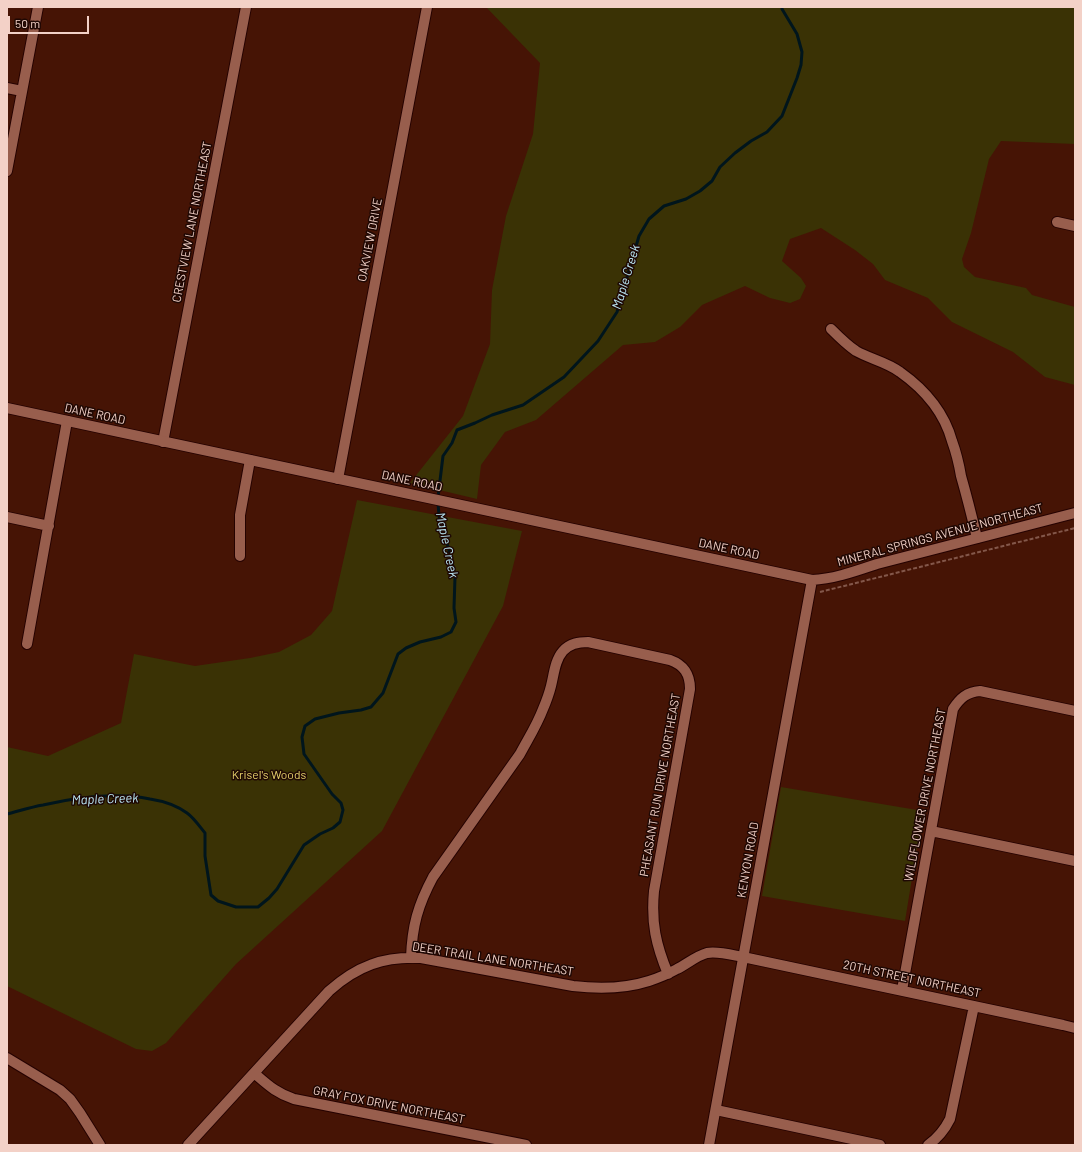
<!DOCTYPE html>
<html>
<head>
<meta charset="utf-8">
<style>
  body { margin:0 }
  #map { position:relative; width:1082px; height:1152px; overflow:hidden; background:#461405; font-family:Barlow,sans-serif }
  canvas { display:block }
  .frame { position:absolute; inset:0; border:8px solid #f3d1c7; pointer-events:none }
  .scale { position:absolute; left:8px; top:16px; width:81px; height:18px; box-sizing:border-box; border:2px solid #f3d1c7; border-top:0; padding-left:5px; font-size:12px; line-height:14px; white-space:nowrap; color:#f3d1c7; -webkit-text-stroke:3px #1e0804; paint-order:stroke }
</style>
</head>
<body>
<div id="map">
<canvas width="1082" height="1152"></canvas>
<div class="frame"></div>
<div class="scale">50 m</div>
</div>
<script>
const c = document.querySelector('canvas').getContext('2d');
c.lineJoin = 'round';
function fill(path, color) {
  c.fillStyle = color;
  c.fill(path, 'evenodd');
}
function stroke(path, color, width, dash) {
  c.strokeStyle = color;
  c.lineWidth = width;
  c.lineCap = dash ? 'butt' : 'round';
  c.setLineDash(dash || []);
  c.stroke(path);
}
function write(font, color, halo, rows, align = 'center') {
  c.font = font + ' Barlow,sans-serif';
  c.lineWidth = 3;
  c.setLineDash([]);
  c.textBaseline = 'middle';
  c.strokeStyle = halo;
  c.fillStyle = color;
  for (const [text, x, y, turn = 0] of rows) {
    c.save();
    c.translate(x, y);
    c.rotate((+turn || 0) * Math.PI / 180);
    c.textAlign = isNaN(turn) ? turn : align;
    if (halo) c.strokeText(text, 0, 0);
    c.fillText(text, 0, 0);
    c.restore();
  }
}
fill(new Path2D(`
  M486,7H1075V144L1001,141L989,159L971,233L962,259L964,267L975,277L1026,288L1032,295L1075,307V385L1045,377L1013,352L952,322L928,298L885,280L873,264L855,250L821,228L790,239L782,261L801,278L806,286L800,299L790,303L770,298L745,286L702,305L680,327L655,342L623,345L536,420L505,432L481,465L477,499L410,483L463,416L490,344L492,290L506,216L533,134L540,63Z
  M357,500L522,531L503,606L382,831L236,964L166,1043L152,1051L136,1049L7,986V747L48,756L121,723L134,654L195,666L250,658L279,652L311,635L332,611Z
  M781,787L923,811L905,921L762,896Z`), '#3a3205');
stroke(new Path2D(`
  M438,497L443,456L452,443L457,430L475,423L492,415L523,405L564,377L598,341L617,312L639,236L649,219L664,206L686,199L700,191L712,181L720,167L735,153L751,141L767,132L782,116L797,78L801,65L802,52L797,34L782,9V7
  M7,814C19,811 31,807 43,805C78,797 115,792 150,799C163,801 176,805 187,813C194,818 200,827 205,833V856L211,895L218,901L236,907H258L269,898L277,889L304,845L320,834L333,828L340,822L343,810L341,803L332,794L304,754L302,737L305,726L315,719L339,713L361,710L371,707L383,693L398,654L406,648L420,642L441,637L451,632L456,622L454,608L455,577L451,557L439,516L438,503`), '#00151c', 3);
const street = new Path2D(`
  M7,88L22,91
  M7,171L38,7
  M1057,222L1075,226
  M831,329C839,337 847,345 856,351C870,359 887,362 900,372C924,389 944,412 952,441C956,452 959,464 961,476C967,497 972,517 977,538
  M163,442L246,7
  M338,479L427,7
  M7,517L49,526
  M240,556V515L250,460
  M27,644L67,421
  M931,831L1075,861
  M411,958C412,926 418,905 433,877L520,754C528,739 537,725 543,709C546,702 549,694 551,686C554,674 555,660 563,651C570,643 579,642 588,642L670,660C684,665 690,674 690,689L654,891C651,923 656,945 668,974
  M902,990L953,709C960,698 967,692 980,691L1075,711
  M7,1058L60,1090L70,1099L80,1113L100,1145
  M254,1073C268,1085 276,1093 294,1099L526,1145
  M716,1110L880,1145
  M188,1145L329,991C357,966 384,956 421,958L573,986C598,989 624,989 649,981C658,978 668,974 677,969C687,964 696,956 707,953C718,951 732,955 743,957L1063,1025L1075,1028
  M928,1145C938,1138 944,1131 950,1119L974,1006`);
const secondary = new Path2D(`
  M7,408L812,580C834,579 856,571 877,564L1075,513
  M709,1145L812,580`);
stroke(street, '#250200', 12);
stroke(secondary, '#250200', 12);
stroke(new Path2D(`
  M820,592L1075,528`), '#83574a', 2, [4, 2]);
stroke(street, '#985e4d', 10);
stroke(secondary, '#985e4d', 10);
write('12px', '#f3d1c7', '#1e0804', [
  ["CRESTVIEW LANE NORTHEAST",192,222,-79],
  ["OAKVIEW DRIVE",370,240,-79],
  ["DANE ROAD",95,414,12],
  ["DANE ROAD",412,481,12],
  ["MINERAL SPRINGS AVENUE NORTHEAST",940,535,-15],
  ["DANE ROAD",729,549,12],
  ["PHEASANT RUN DRIVE NORTHEAST",660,785,-80],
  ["WILDFLOWER DRIVE NORTHEAST",925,795,-79],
  ["KENYON ROAD",748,860,-80],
  ["DEER TRAIL LANE NORTHEAST",493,959,9],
  ["20TH STREET NORTHEAST",912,979,12],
  ["GRAY FOX DRIVE NORTHEAST",389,1105,11]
]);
write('12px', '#e4cf69', '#1e0804', [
  ["Krisel's Woods",269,775]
]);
write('italic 13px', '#bbe8f5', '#1e0804', [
  ["Maple Creek",626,277,-73],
  ["Maple Creek",447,545,78],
  ["Maple Creek",105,799,-2]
]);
</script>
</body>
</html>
